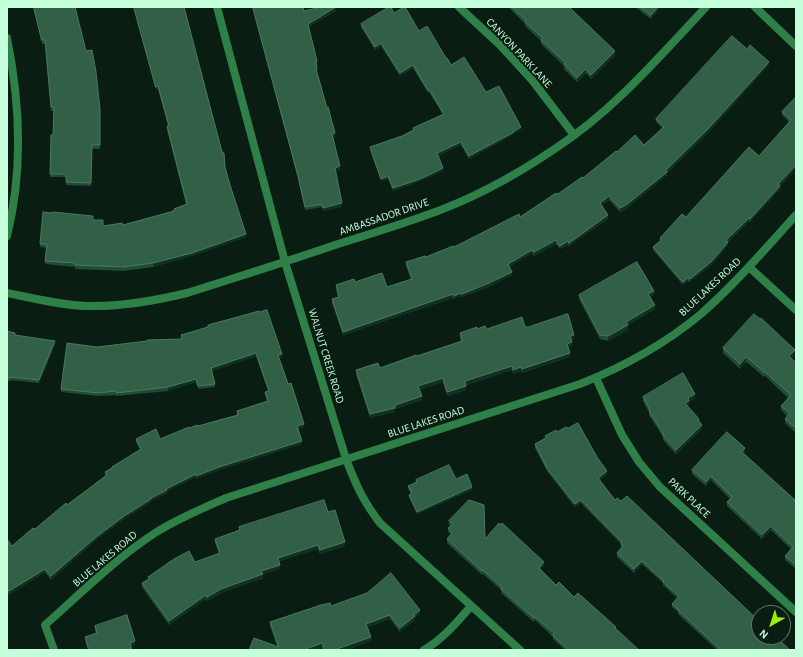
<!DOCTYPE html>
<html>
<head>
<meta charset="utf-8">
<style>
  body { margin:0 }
  #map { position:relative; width:803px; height:657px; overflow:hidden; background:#091d12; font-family:"Alegreya Sans",sans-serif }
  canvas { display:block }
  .frame { position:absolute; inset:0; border:8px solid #c5ffdb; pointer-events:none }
  .north { position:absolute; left:751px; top:605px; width:40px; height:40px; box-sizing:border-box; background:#091d12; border:1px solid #547762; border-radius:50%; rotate:219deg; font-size:11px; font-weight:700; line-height:16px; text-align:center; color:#c5ffdb }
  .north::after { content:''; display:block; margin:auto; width:14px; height:18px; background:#98f000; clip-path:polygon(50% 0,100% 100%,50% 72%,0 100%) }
</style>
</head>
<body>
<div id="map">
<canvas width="803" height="657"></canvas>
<div class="frame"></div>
<div class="north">N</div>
</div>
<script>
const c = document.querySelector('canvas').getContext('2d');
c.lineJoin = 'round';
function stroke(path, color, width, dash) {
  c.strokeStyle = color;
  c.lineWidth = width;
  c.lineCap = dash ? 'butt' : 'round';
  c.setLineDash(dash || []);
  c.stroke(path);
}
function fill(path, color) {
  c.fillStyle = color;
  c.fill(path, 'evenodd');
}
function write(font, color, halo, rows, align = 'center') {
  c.font = font + ' "Alegreya Sans",sans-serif';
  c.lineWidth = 4;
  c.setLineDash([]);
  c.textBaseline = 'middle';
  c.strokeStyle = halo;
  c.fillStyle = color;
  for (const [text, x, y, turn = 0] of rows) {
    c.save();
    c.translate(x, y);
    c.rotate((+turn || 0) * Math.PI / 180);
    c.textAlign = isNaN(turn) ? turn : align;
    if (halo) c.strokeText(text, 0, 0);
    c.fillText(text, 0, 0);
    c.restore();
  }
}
stroke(new Path2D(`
  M217,7L285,262L346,459C356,485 363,501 380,523L520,650
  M459,7L500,45L532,80L574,135
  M755,7L796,46
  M7,38C20,102 23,172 7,236
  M749,267L796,310
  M7,293C33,298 59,305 85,306C120,307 154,301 187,293C238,277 288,261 338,244C367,235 396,226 424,216C471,200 515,176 556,148C614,110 659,57 706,7
  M596,378L622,435L639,462L660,487L796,612
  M54,650L45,625C80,594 115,559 155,533C177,519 201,509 226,498L580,384C623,367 665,344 701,314C735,284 765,249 796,215
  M424,650C443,639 457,622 471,606`), '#2f8048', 8);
fill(new Path2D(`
  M33,7H75L100,109V149H92L91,186L66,185V177H50L51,135H53L54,111H51L45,44H42Z
  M134,7L225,167L230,185L246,237L192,256L153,267L124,271L75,269V267L45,264L47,248L40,247V244L93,220L103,226L123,225L174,211V209L186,204L167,130V126H168L158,89L156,90L134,10Z
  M252,7H303L304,11H336L308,27L317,65V72L327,108L335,137H333L340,170L336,171L342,207L323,211L322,207L305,210L298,179Z
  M508,7H569L615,55L591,79L586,73L577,82L564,69V66L541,44V41L525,26V24Z
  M635,7H661L651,19Z
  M394,13L419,31L451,65L486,92L521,130L514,133V134L469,159L461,145L438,156L443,171L420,181L393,191L388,179L381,181L370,150V147L402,136L413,130V128L443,115L429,92L428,93L413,68L400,76L381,46L375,50L361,27V24Z
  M747,49L769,65L707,134L667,173V175L626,209L620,212L609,200L602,205L608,219L569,246L568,245L560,249L556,244L534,256L532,253L509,267L512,275L489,287L462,297L461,296L454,299L453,298L343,335L332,303V299L338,297L336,289V285L355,282L387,287L411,279L406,266V262L426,257L454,247L520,217L558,194L583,178L617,152L644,145L662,128L656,122V119Z
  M796,97V168L780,186V189L750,222L749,221L728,242V245L712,264L690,282L688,281L683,285L653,250V247L660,241V238L686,217L759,156L789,122L782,115V112Z
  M579,295H654L650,297L655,309L628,325V330L608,341L600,339L579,299Z
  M208,325L282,357L279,358L304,427L298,429L302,444L219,470L196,479V477L167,491V493L151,501V502L124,519L96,540L51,580L45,572L9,595L7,591V539L12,546L35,529L105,476V472L112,468V467L140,450L136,442V439H160L190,428L237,415V411L267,401L265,395V392L268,391L256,356L212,371L215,384V387L198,389L196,382L168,391L116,396V395L98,396L61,392V389L97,347L181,339V335L208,327Z
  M525,327L574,339L571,340L572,347H568L570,357L522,373L521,371L513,374L512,370L466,385V390L447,396L443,382L419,390L422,400L395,409V412L370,418L356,374V370L380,368L461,342L460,337V333L477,329H487Z
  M7,331L15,335L55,344L39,383L11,380V381H7Z
  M723,348L795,354L791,359L796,363V433L785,423V419L787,416L781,410V406L788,398L765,376L764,377L749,364L746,362L740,369L723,353Z
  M643,397L695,398L689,401V405L687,406L699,421L702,429L676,454L663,440V437L649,415V412L643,401Z
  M557,432L607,474L600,480L615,500L621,501L790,650H717L678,614V612L672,607V604L677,598L663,585V583L642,564L634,573L617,557V553L621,548V544L581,503L575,507L547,471L535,448V444L545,438V436Z
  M745,452L744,454L796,503V569L785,560V556L791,549L771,530L762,539L727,506V502L730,499L711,480L706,486L692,474V470Z
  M456,479L472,490L417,514L409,497V495L411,494L408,488V486L416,482V480Z
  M328,512L345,546L320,554L318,549L279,561L280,569L263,574V578L221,593L207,601L206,599L169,625L142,587V583L148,579V577L219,554L215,543V539L239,530V527Z
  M449,521L485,539L544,565L540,569L556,585L574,597L616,629L639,650H565L553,639V637L535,620L534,622L501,593V590L483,574L482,575L447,543V539L451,534L448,532V528L451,526L449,525Z
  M331,606L420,614L415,618V620L400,632L390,619L368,627L371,641L346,650H323L322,648L315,650L277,646L270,626V622Z
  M95,626L135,645L131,646L132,650H88L85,640V637L96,634L95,629Z`), '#204c35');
fill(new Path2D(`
  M336,7V11L308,27V24Z
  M658,7H661L651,19V15Z
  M381,43V46L375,50V47Z
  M615,51V55L591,79V75Z
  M769,62V65L707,134L667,173V175L626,209L620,212V208L666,170Z
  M413,65V68L400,76V73Z
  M586,69V73L577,82V78Z
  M158,86V89L156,90V87Z
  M521,127V130L514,133V134L469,159V156Z
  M335,133V137H332V134Z
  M461,142V145L437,156V153Z
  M796,165V168L778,187V184Z
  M340,166V170L335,171V168Z
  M443,168V171L420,181L393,191V188Z
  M388,176V179L381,181V179Z
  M780,186V189L750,222V219Z
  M609,196V200L600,206V203Z
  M342,203V207L323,211V208Z
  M608,215V219L569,246V243Z
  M749,218V221L726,243V240Z
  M246,234V237L192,256L153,267V263Z
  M556,240V244L534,256V252Z
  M568,241V245L560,249V246Z
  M728,242V245L712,264L690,282V279Z
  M532,250V253L508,268V264Z
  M512,272V275L489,287L462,297V294Z
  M688,278V281L683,285V282Z
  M654,291V295L648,298V294Z
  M461,293V296L454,299V296Z
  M453,294V298L343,335V332Z
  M655,305V309L626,326V322Z
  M628,325V330L608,341V336Z
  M574,335V339L570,340V336Z
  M55,341V344L39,383V380Z
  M572,342V347L567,348V344Z
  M795,350V354L789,361V356Z
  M256,353V356L211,371V368Z
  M570,353V357L522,373V369Z
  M282,354V357L278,358V355Z
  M746,357V362L740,369V364Z
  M512,366V370L465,386V381Z
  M521,367V371L513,374V370Z
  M443,378V382L418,390V386Z
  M196,379V382L168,391V387Z
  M466,386V390L447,396V392Z
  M695,394V398L689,401V405L685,407V403L688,398Z
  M422,396V400L395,409V412L370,418V414Z
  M304,424V427L297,429V426Z
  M702,425V429L676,454V450Z
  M302,441V444L219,470L196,479V476L219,467Z
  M745,448V452L742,456V452Z
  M607,471V474L598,481V478Z
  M196,474V477L167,491V493L151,501V502L124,519L96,540L51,580V576L96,537L124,516L151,498L166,489Z
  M711,476V480L706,486V482Z
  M472,487V490L417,514V512Z
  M581,500V503L575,507V504Z
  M771,526V530L762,539V535Z
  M345,542V546L320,554V550Z
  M318,545V549L278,562V558Z
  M642,561V564L634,573V569Z
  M544,562V565L539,571V568Z
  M280,565V569L263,574V578L221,593L207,601V597L221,589L261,571Z
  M45,569V572L9,595V591Z
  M206,595V599L169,625V621Z
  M420,610V614L415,618V620L400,632V628Z
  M390,615V619L366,628V624Z
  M371,637V641L346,650H334Z
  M135,641V645L130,647V643Z
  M322,643V648L315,650H303Z`), '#10311f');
const building = new Path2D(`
  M34,7H75L86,51L92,50L96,72L100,109V145H92L91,183L66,182V174H50L51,135H53L54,107H51L45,40H42Z
  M134,7H184L222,152L224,153L225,167L230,185L246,234L192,253L153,263L124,267L75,265V263L45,261L47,244H40L43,212L52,213L53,212L93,216V220H103V226L122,223L123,225L174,211V209L187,204L167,126H169L158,86L156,87Z
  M253,7H303L304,11L321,7H336L308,24L317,61H316L317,69H316L327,108L328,107L335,133L332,134L340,166L335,168L342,203L323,208L322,204L305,207L298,176Z
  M389,7H391L394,13L404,7H405L419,31L427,26L446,58H447L451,65L464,57L486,92L499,86L521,127L514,131V132L469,156L461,142L437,153L443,168L420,179L393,188L388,176L381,179L370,147L402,136L414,130L413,128L444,114L429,89L428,90L413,65L400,73L381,43L375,47L361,24Z
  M512,7H569L615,51L591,75L586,69L577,78L564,64L566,63L541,40L543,38L525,22L526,21Z
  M640,7H658L651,15Z
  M732,36L747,49L750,45L769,62L707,130L666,170L667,172L626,205L620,208L609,196L600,203L608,215L569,243L568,241L560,246L556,240L534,252L532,250L508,264L512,272L489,283L462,294L461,293L454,296L453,294L343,332L332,299L339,297L336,285L354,279L355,282L382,273L387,287L412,279L406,262L425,256L426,257L453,246L454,247L519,214L520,217L556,193L558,194L582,177L583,178L616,151L617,152L635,135L644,145L664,127L656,119Z
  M796,97V165L778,184L780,186L750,219L749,218L744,223L726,240L728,242L712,261L690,279L688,278L683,282L653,247L661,240L660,238L682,214L686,217L749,147L759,156L791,120L782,112Z
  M637,262L654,291L648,294L655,305L626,322L628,325L608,336L600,335L579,295Z
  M267,310L282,354L278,355L288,384L291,383L304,424L297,426L302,441L219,467L196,476V474L166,489L167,490L151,498V499L124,516L96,537L51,576L45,569L9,591L7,588V539L12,546L33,528L35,529L66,503L67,505L107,475L105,472L112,468V467L141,449L136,439L156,429L160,439L189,427L190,428L197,425L198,426L238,415L237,411L268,401L265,392L269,391L256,353L211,368L215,384L198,386L196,379L168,387L116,393V391L98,393L61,389L67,343L97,347L147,341V340L182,339L181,335L208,327V325L259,311V312Z
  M568,314L574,335L570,336L572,342L567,344L570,353L522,369L521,367L513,370L512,366L465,381L466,386L447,392L443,378L418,386L422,396L395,405V408L370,414L356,370L378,363L380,368L416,355L417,356L462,341L460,333L477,327V329L485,326L487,329L522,317L525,327H528Z
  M754,314L760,319L761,318L795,350L789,356L796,363V428L785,419L790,413L781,406L791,395L765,372H764L749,359L746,357L740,364L723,348Z
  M7,331L15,333V335L55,341L39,380L11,377V378L7,377Z
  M683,373L695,394L688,398L689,401L685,403L699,419L698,420L702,425L676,450L663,436L664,435L649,411L650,410L643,397Z
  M578,423L597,457L607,471L598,478L615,500L617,498L621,501L627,496L759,621V637H776L790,650H721L678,610V609L672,604L679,596L663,582L664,581L642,561L634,569L617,553L623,546L621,544L622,542L581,500L575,504L547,468L535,444L546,438L545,436L556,430L557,432L566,427L568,428Z
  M727,432L745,448L742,452L795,500L794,501L796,503V565L785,556L793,547L771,526L762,535L727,502L732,497L711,476L706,482L692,470Z
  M449,465L456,479L467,474L472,487L417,512L409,495L412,493L408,486L417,482L416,480Z
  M324,500L328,512L335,510L345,542L320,550L318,545L278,558L280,565L261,571L263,574L221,589L207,597L206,595L169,621L142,583L149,579L148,577L174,559L189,551L195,562L220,553L215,539L240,530L239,527Z
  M469,500L484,505L485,539L499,523L500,525L502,523L544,562L539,568L556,585L559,582L574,597L578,593L616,627L615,628L639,650H569L553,636L554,633L535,617L534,618L501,589L502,587L483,570L482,571L447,539L452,533L448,528L453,524L449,521Z
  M391,573L420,610L414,615L415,616L400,628L390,615L366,624L371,637L334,650H325L322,643L303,650H249L254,638L279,647L270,622L321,605L330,603L331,606L367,593Z
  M127,615L135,641L130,643L132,650H89L85,637L97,633L95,626Z`);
fill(building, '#326046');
stroke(building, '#49795e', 1);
write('11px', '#c5ffdb', '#091d12', [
  ["CANYON PARK LANE",519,53,47],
  ["AMBASSADOR DRIVE",384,217,-19],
  ["BLUE LAKES ROAD",710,287,-43],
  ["WALNUT CREEK ROAD",326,356,73],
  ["BLUE LAKES ROAD",426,422,-18],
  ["PARK PLACE",689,498,43],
  ["BLUE LAKES ROAD",105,559,-40]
]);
</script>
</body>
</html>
